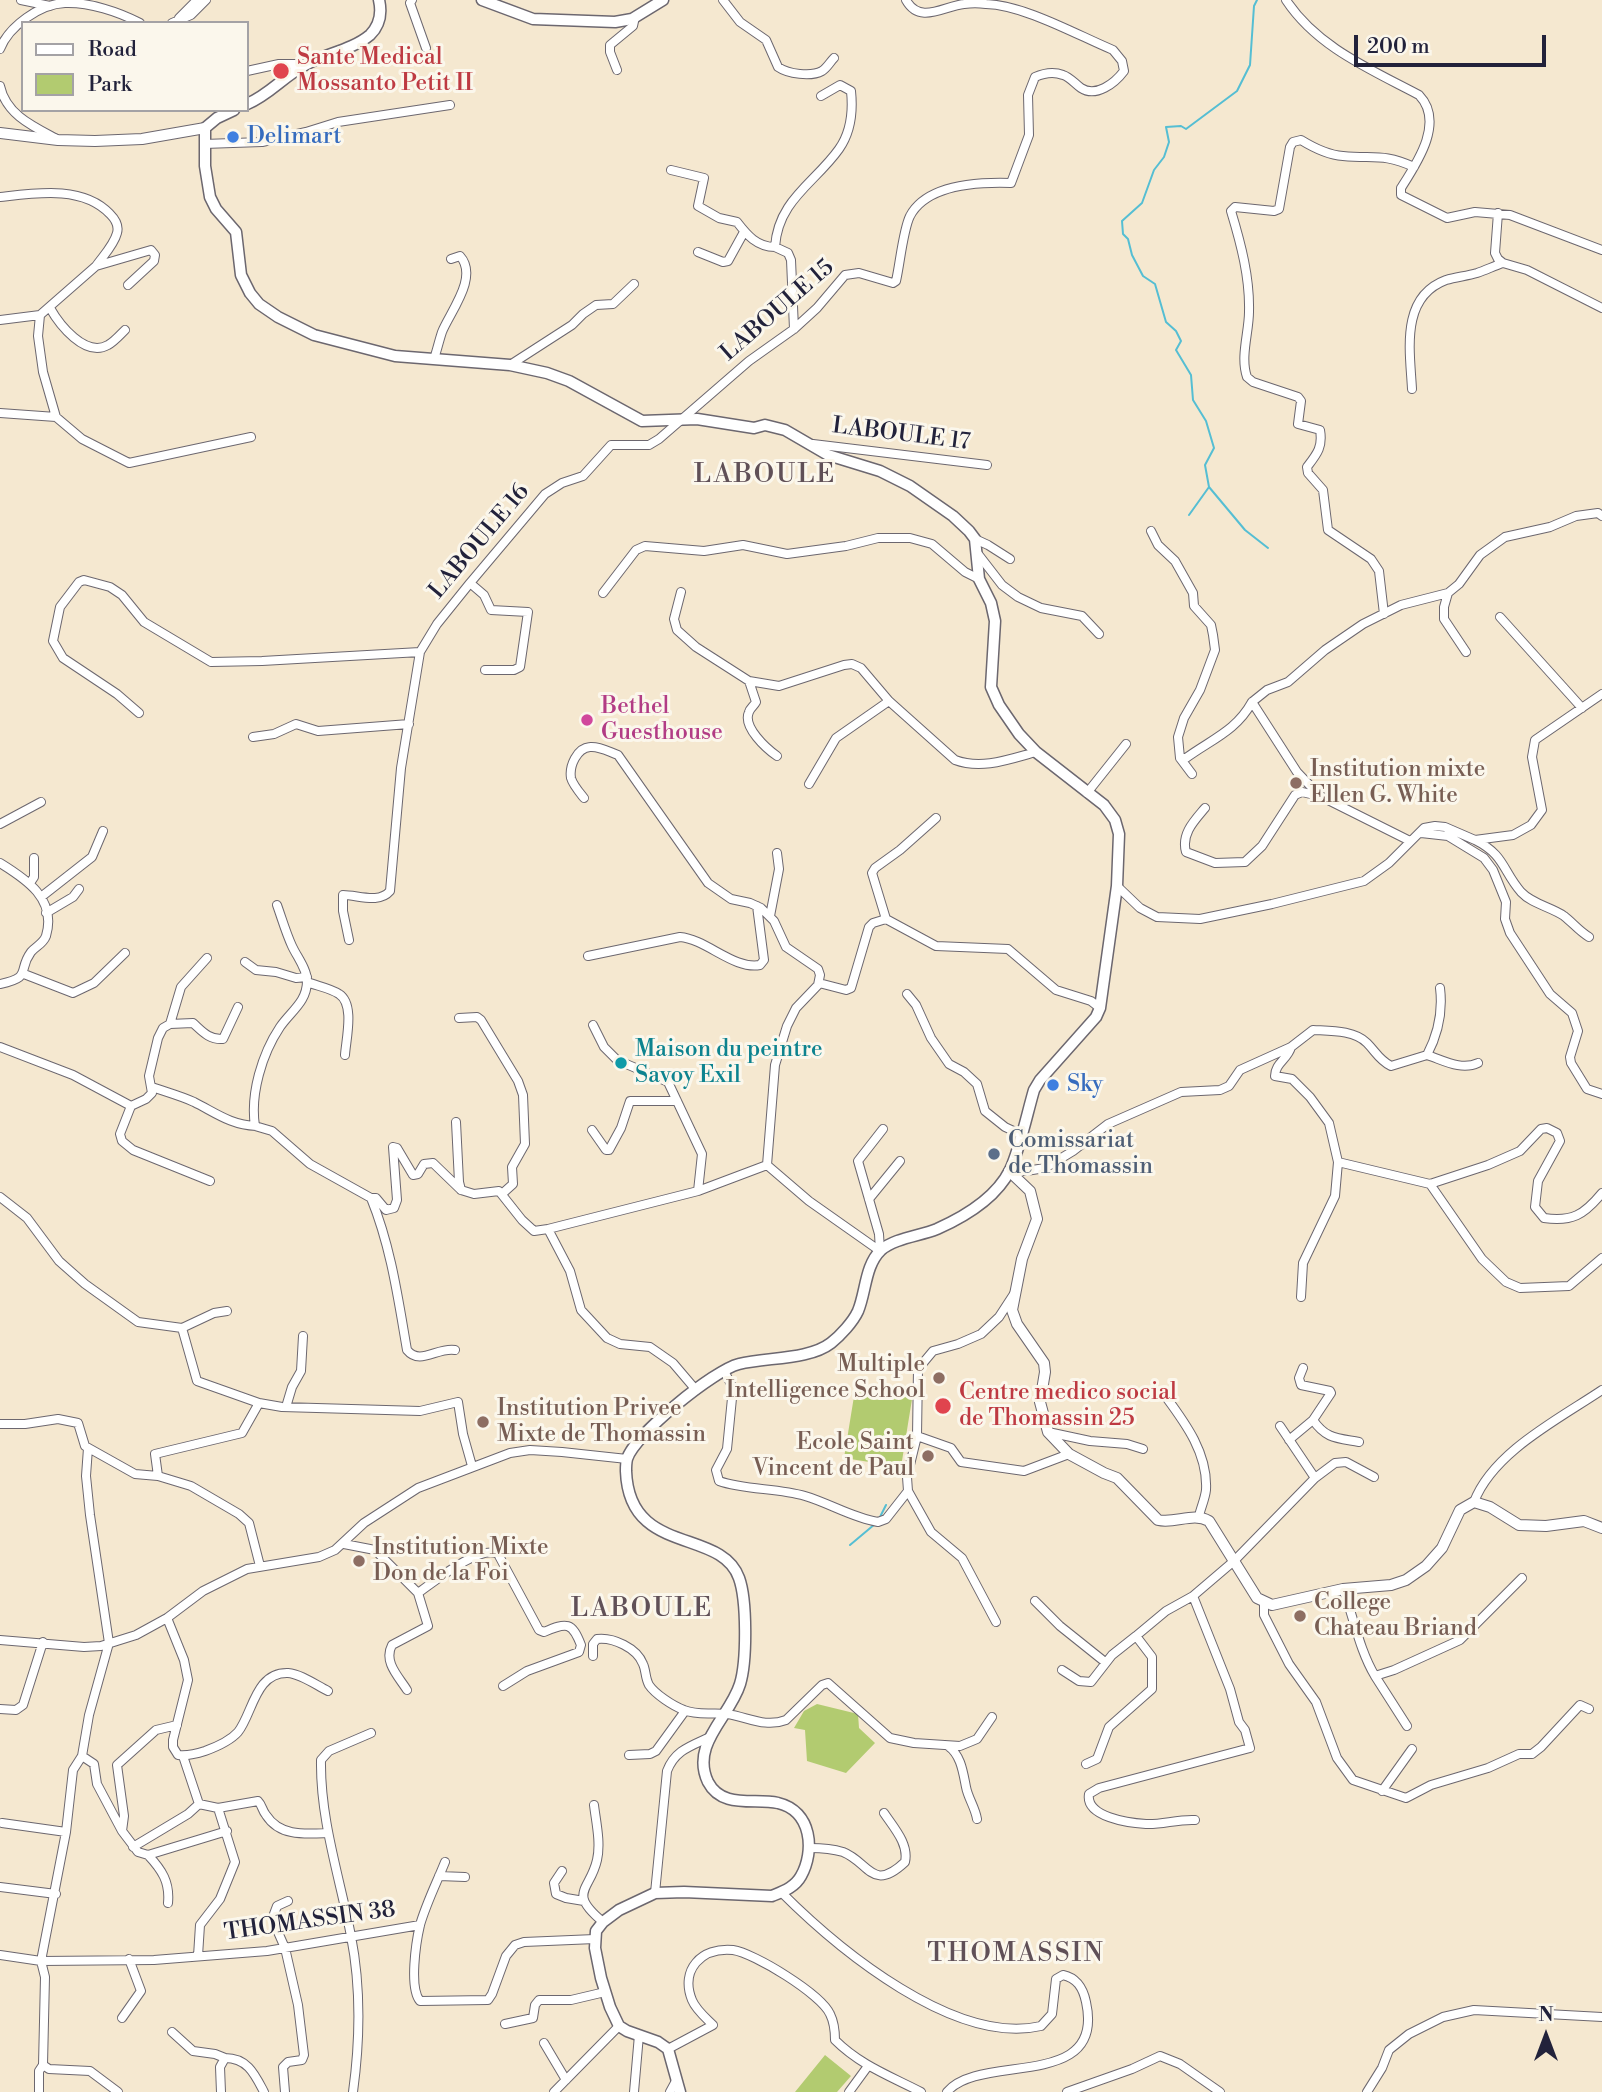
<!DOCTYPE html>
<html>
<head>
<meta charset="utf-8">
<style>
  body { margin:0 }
  #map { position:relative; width:1602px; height:2092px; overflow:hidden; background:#f5e8d0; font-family:"Libre Bodoni",serif }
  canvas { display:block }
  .legend { position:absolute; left:21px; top:21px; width:228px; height:91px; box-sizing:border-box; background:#fbf7ec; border:2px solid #a4a2a5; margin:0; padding:9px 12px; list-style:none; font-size:21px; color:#22223b }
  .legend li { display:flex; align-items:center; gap:14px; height:35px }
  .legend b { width:35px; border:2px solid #a4a2a5 }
  .north { position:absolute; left:1511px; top:2001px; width:70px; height:70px; -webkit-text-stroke:5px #fbf7ec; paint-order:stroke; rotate:0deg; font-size:19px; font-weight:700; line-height:28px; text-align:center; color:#22223b }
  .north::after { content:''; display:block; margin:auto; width:24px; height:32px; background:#22223b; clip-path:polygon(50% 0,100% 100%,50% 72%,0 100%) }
  .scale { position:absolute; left:1354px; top:35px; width:192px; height:32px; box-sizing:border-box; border:4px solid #22223b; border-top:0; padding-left:9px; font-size:21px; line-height:24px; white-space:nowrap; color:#22223b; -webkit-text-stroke:5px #fbf7ec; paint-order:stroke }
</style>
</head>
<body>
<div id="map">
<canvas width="1602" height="2092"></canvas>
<ul class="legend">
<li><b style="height:9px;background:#fff"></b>Road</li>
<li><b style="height:19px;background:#b2cb70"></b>Park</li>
</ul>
<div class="north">N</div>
<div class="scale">200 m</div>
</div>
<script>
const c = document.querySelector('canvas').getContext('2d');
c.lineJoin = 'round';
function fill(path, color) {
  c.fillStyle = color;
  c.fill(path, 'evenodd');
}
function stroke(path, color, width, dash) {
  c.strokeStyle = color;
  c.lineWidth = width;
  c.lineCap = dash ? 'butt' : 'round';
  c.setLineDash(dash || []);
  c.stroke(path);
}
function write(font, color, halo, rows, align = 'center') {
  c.font = font + ' "Libre Bodoni",serif';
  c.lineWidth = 6;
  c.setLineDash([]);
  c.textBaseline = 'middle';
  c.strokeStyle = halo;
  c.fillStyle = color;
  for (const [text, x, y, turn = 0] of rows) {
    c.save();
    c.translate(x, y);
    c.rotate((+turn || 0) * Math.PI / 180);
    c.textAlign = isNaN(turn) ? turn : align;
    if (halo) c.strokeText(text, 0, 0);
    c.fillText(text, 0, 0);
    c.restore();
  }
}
fill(new Path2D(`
  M856,1384L913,1393L901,1467L844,1458Z
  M817,1704L858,1714L859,1728L875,1743L846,1773L807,1761L805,1730L794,1728L804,1711Z
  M825,2055L851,2076L837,2092H795Z`), '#b2cb70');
stroke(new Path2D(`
  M1209,487L1245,530L1268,548
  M1189,515L1209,487L1205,465L1214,448L1206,421L1193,400L1191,375L1176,350L1181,341L1176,331L1166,322L1155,284L1143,276L1132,255L1128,239L1123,234L1122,221L1142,203L1154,170L1164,157L1169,142L1166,127L1181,126L1186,129L1237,91L1250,65L1254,6L1257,0
  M880,1517L886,1505
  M850,1545L875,1524`), '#55bed3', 2);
const minor = new Path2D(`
  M21,0L50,6
  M412,0L410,3L426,48
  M723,0L740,22L766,40L778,67C788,74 811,77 822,71C827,68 830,62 834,58
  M1286,0C1317,47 1370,69 1419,95C1445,122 1417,163 1401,188V195L1447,218L1475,212L1510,215L1602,250
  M179,18L197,0
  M172,23L191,15L206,0
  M0,49C9,26 40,4 65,3C89,2 119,12 140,23
  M617,70L610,52V45L633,26L635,17
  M247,71L279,64H306
  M0,86C6,114 32,126 55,138
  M204,144L262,142L306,132L338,122L450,105
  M671,170L704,178L698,206L719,218L737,222C747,235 757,247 775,247
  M0,197C35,193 83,185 110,214C115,219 119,226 117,233C114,245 103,256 96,266
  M1498,213L1495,253L1498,259L1503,263L1527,270L1602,308
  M698,252L723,262L728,261L744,232
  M50,308C59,324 85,358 108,345C114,342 120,335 125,330
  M40,315L38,336L43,372L56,417L82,439L129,463L251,437
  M0,320L40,315L96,266L151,250L155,255L154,261L128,285
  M794,329L791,260L788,253L775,247C778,200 815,183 839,149C851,132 853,110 851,91L840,85L821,96
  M434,359C437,350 439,341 442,332C450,312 479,277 460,256L451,259
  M510,365L572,325L583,314L596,305L613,304L634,284
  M1412,389C1410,351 1400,297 1446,280C1456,277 1467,276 1477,273C1486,270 1494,266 1503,263
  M0,413L56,417
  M813,444L987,465
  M1151,531L1158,545L1175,561L1193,593L1194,606L1211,625L1213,635L1215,650L1200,690L1184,718L1178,737L1180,758L1192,774
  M975,539L988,545L1010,559
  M978,554L1002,585L1018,597L1041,608L1082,616L1099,634
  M470,583L484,595L491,610L528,612L520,667L514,670H485
  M681,592L674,619L677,630L696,647L749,681L779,686L844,665L852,664L861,668L889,701L955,760C982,770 1010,759 1036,752
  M603,593L636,550L645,546L704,551L743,545L787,554L846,546L878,538H910L932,544L965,572L979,579
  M1384,614L1379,571L1371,559L1328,530L1323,490L1308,473L1307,467C1317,454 1323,447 1320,430L1298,424L1301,401L1298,397L1253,382L1247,377C1240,357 1249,332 1249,312C1250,278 1241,244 1231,211L1235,207L1274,211L1279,209L1290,147L1293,142L1301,140C1314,148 1328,155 1343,156C1374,159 1383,153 1414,167
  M1500,617L1582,708
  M1466,652L1444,619V607L1448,593L1459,584L1480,555L1505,537L1550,527L1576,516L1598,513L1602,516
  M749,681L756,702C754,706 750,708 749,712C742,727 767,749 777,756
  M139,713L117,694L63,658L53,641L60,607L79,582L84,580L110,587L122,595L144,622L211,662L262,661L420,652
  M253,737L274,734L296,724L318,731L409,724
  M1180,758H1186C1212,739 1236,731 1252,702
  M809,784L836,738L889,701
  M1087,793L1126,744
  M584,798C580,793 573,785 571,778C569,766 577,748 590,747C600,746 609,752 618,755L708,883L731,899L750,903L761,908L774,921L786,947L818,969L820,975L818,985L796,1008L787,1026L775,1065L767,1165L809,1201L880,1251
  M1205,808C1194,821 1181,834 1186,852L1215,863L1245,862L1262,846L1295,795L1302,792L1319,796
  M936,818L900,850L875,868L872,873L886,919L936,946L1008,949L1056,990L1091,1001L1100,1008
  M0,824L41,802
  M1421,833L1448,836L1484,858L1493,870L1506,902L1505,919L1510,933L1550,994L1572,1013L1578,1031L1570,1057L1571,1063L1587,1089L1602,1094
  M1475,840C1505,855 1502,870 1521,892C1532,904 1551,907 1564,916C1573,923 1579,931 1589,937
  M1410,841L1320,796L1297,772L1252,702L1267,690L1288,682L1325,650L1363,624L1401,605L1448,593
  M0,863C26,879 57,899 46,936C43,944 36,946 31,952C17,971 33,977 0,984
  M30,883L34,877V858
  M1117,886L1140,908L1157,917L1200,919L1272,904L1364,881L1389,863L1424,828L1435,826L1445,827L1475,840L1513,835L1531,825L1542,810L1532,757L1535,740L1602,694
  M41,897L92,857L103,831
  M277,905C282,919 286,933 292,946C297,957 307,969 307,981C307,1002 291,1011 280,1027C262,1054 250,1094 255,1126L272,1131L310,1164L371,1198H376L386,1210L394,1208L397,1200L393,1147L397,1148L413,1175L418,1174L424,1164L433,1163L461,1190
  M46,913L73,897L79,889
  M770,916L779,869L777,853
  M349,940L343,911V895C358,895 379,904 390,891L401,768L420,652L437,624L470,583L545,494L562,483L583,476L611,445H649L659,439L749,361L794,329L817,308L845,275L859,273L893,283L896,281C900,264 903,230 910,216C927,184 980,182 1011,183L1029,135L1028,95L1035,77C1044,73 1053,71 1063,75C1070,77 1075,84 1081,88C1096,98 1115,83 1124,71L1122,61L1113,50C1077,35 1024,5 986,4C979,3 971,3 964,4C944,6 920,25 906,0
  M588,956L680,937C706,939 734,970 760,965L764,960L757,906
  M207,958L181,987L170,1024L163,1028L158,1038L149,1076L152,1093L146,1099L131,1106L120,1134L122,1141L133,1150L210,1181
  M245,962L256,970L276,972L296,978L307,977
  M24,974L73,993L94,983L125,953
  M307,982C317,986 330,988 339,994C355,1004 346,1039 345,1055
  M819,983L846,990L851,988L869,927L873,923L886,919
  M907,994L916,1005L931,1038L949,1064L964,1072L977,1084L985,1111L1005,1127L1020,1134
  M459,1018L477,1017L481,1020L518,1081L523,1095L525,1144L512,1167L513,1184L503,1193
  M170,1024L193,1023C202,1031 209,1040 223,1039L238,1007
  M593,1025L604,1047L617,1060L668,1082L702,1154L698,1191
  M0,1047L73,1075L131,1106
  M1291,1047L1313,1030C1330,1031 1354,1030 1367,1043C1376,1052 1379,1060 1391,1066L1427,1055C1438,1034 1443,1012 1440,988
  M1427,1055C1443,1060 1461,1071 1478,1063
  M152,1087C166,1092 181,1096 194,1102C216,1113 231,1125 256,1126
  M456,1122L459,1182L461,1190L474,1194L499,1191L522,1220L534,1231L548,1229L570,1271L581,1310L607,1338L620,1344L650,1347L673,1363L696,1390
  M592,1130L606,1150H609L621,1128L630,1101H677
  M1338,1162L1430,1184L1488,1165L1520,1151L1541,1129L1547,1128L1557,1133L1560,1141L1538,1181L1535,1207L1544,1218C1572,1222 1584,1215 1602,1193
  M1009,1171H1026L1045,1168L1073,1151L1108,1124L1181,1092L1220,1090L1229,1086L1240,1070L1291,1047C1288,1059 1275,1063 1275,1076L1292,1079L1310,1097L1329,1123L1338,1162L1335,1196L1303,1263L1301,1297
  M1430,1184L1482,1259L1506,1282L1520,1288L1569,1286L1602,1258
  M0,1197L27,1218L59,1261L85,1284L138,1322L182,1328
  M371,1198C391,1247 398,1298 407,1350C420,1366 437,1347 455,1350
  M869,1199L900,1161
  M548,1229L698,1191L767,1165
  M880,1251L879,1234L858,1161L883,1129
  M227,1311L214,1313L182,1328L197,1381L259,1403L282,1407L420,1411L458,1402L463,1434L472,1466
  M724,1371L733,1388L727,1449L716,1470L719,1481C744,1490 778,1488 805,1496C829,1503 853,1518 878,1522L886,1519L908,1491
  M1166,1397C1186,1424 1208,1454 1206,1490C1205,1499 1201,1507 1199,1516
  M286,1407L292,1387L301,1371L303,1336
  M1313,1420C1326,1439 1337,1438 1359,1442
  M0,1424H25L58,1419L78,1423L85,1446L135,1474L158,1476L191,1486L239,1514L249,1523L260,1566
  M1280,1426L1315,1478
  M1048,1432L1090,1441L1127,1444L1143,1449
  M917,1436L951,1448L961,1462L1024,1471L1069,1454
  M1289,1440L1313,1420L1331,1393L1330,1391L1301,1385L1299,1378L1303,1368
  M88,1448L86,1476L90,1515L109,1643L89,1715L82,1756L73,1770L66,1832L41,1961L45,1977L43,2065L49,2069L90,2071L118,2092
  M158,1476L155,1454L242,1433L259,1403
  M1474,1502C1493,1452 1559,1419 1602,1390
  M344,1544L375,1550L418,1593L428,1626L392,1645C383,1662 399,1677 407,1690
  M1343,1589C1354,1618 1359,1649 1375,1676L1394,1670L1460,1640L1522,1578
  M418,1593C434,1582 480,1544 498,1554L539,1630L544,1632C567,1622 572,1622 581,1645L579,1652L527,1671L503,1686
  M1035,1601L1060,1626L1105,1662
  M1264,1603V1615L1289,1664L1316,1702L1337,1758L1353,1780L1406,1798L1431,1785L1488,1768L1519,1754H1532L1541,1747L1580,1705L1589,1709
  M167,1618L184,1660L188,1680L173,1740V1747L178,1755C188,1756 196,1754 205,1751C216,1747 230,1741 238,1732C253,1713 255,1672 288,1673C301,1674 316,1685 328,1691
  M996,1622L962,1558L931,1532L908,1491L907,1477L917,1436L918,1369L933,1351L958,1344L981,1334L999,1317L1014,1294
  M0,1640L84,1647L101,1646L136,1635L167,1618L203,1591L247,1569L319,1557L335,1550L364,1523L418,1488L510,1453L530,1450L562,1452L627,1459
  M593,1656V1644L597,1639C613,1637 637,1648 643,1664C646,1670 645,1678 649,1685C655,1694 673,1706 684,1710C698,1716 713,1712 727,1714C748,1717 765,1728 786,1720L822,1685L828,1683L890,1738L914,1743L960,1746L977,1739L992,1717
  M1062,1670L1079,1681L1091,1682L1112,1655L1136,1636
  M1375,1676L1407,1726
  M0,1709L16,1710L23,1705L43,1642
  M177,1725L156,1730L117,1765L124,1816L122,1831L138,1852L148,1855L227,1831
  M948,1746C961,1755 963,1772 966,1787C968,1798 975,1807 977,1819
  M629,1755L650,1754L656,1751L685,1711
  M82,1756L94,1764L97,1784L122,1831
  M183,1756L199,1804L218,1808L258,1801C262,1805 262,1810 266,1815C280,1837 306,1834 328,1833
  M1086,1764L1097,1759L1109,1727L1152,1689V1657L1136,1636L1166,1611L1193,1596
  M1382,1791L1412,1749
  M594,1805C596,1822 601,1843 597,1860C590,1891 567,1892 603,1922
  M1195,1820C1178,1819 1161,1825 1146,1824C1129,1823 1085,1817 1089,1794L1099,1788L1250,1748L1245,1730L1239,1722L1230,1689L1193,1596L1234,1561L1315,1478L1335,1463L1346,1462L1374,1477
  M2,1823L66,1832
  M133,1847L188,1814L199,1804
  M810,1848C821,1848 833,1849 843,1852C869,1862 872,1893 905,1862C909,1844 894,1828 884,1813
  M148,1855C162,1870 170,1882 168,1903
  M445,1862C437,1882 426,1904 420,1925C416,1942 409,1988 420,2001L488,2000L492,1994L506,1956L515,1945L524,1942L595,1939
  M562,1871L554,1883L556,1894L566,1898L584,1901
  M439,1876L465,1877
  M0,1887L56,1894
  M781,1892C839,1950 955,2046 1041,2026L1052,2014L1056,1979L1063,1975C1077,1978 1083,1988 1086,2002C1106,2092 980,2052 947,2092
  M655,1893L667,1771C675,1750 691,1746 710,1737
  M0,1955L41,1961L154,1960L267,1951L420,1925
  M198,1956L200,1925L220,1899L235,1862L218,1808
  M122,2018L141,1991L129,1959
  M505,2024L533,2018L535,2005L539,2000H571L605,1992
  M172,2032L193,2051L215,2054L225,2058
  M544,2043L566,2080
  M668,2049L713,2025C706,2018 696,2010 692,2000C680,1970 701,1947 733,1950C754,1953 821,1994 830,2014C834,2022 835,2031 835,2040C860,2065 890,2076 921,2092
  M39,2092V2071L43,2065
  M221,2092L220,2067L225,2058C248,2058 255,2075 264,2092
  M285,2092L283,2067L288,2062L302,2060L304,2055L298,2005L285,1948L274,1923V1914L277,1906L288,1901
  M353,2092C360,2041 361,1987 351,1936C340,1878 320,1820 321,1760L329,1751L371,1733
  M554,2092L619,2026
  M634,2092L639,2035
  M670,2092L676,2081
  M849,2092L868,2066
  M1067,2092L1132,2069L1160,2056L1180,2064L1220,2092
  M1367,2092L1382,2068L1389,2050L1409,2034L1443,2017L1474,2010L1602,2017`);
const tertiary = new Path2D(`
  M0,133L58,140L95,141L142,139L205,128
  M1009,1171L1030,1191L1037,1219L1022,1259L1012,1310L1017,1324L1044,1363L1045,1372L1040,1402L1048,1432L1069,1454L1104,1473L1117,1478L1158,1520C1175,1524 1193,1512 1209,1521L1257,1598L1272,1605L1343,1589L1391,1585L1406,1580L1426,1566L1442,1548L1460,1510L1474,1502L1490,1507L1519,1525L1546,1526L1584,1521L1602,1528`);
const secondary = new Path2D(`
  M482,0L533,19L615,22L632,19L663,0
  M247,104C269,95 284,76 305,65C325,54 352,50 370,35C380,25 382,13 379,0
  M234,110L217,118L205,128V166L210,197L216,209L236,232L241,275L250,293L259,304L278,317L314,335L395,356L510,365L547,373L569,381L642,421L697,419L754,428L765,425L785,430L828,455L880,471L910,486L953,516L969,531L975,539L979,579L991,603L995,621L991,687L999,705L1019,734L1036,752L1104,805L1115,820L1119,834L1117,886L1100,1008L1096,1017L1040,1080L1034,1090C1027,1114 1020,1148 1010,1170C996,1198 964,1217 937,1229C920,1236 895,1238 881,1250C865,1265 866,1292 858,1311C853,1322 840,1336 831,1343C809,1360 767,1357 739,1364C714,1370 634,1435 627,1459C626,1463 626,1467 626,1471C629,1557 721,1527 739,1578C747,1600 747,1661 740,1684C730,1717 690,1744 708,1782C722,1809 754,1798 778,1803C812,1811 815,1851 801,1876C795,1887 784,1891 772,1896L684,1892L655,1893L619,1910L603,1922L596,1931L595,1948L601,1978L610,2007L619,2026L627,2031L658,2042L668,2049L680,2092`);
stroke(minor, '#6c676f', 10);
stroke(tertiary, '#6c676f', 12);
stroke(secondary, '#6c676f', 13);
stroke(minor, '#fff', 8);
stroke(tertiary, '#fff', 10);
stroke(secondary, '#fff', 10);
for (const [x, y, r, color] of [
  [281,71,9,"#e0444e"],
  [233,137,7,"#3f7fe0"],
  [587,720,7,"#d1479c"],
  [1296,783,7,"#8d6e63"],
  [621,1063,7,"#0f9aa8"],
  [1053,1085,7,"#3f7fe0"],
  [994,1154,7,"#5c6f8a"],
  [939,1378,7,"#8d6e63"],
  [943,1406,9,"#e0444e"],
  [483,1422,7,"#8d6e63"],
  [928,1456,7,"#8d6e63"],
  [359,1561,7,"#8d6e63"],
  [1300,1616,7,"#8d6e63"]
]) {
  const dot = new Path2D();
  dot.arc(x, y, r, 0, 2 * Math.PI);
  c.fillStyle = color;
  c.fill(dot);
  stroke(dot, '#fbf7ec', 2.5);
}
write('23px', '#be3a42', '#fbf7ec', [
  ["Sante Medical",297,58],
  ["Mossanto Petit II",297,84],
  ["Centre medico social",959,1393],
  ["de Thomassin 25",959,1419]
], 'left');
write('23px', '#366cbe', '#fbf7ec', [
  ["Delimart",247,137],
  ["Sky",1067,1085]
], 'left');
write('23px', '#22223b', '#fbf7ec', [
  ["LABOULE 15",778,311,-41],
  ["LABOULE 17",901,435,7],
  ["LABOULE 16",480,542,-50],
  ["THOMASSIN 38",310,1922,-8]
]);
write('23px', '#b23c85', '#fbf7ec', [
  ["Bethel",601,707],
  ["Guesthouse",601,733]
], 'left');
write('23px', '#785e54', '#fbf7ec', [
  ["Institution mixte",1310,770],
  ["Ellen G. White",1310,796],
  ["Multiple",925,1365,"right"],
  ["Intelligence School",925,1391,"right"],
  ["Institution Privee",497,1409],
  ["Mixte de Thomassin",497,1435],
  ["Ecole Saint",914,1443,"right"],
  ["Vincent de Paul",914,1469,"right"],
  ["Institution Mixte",373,1548],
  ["Don de la Foi",373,1574],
  ["College",1314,1603],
  ["Chateau Briand",1314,1629]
], 'left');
write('23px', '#0d838f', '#fbf7ec', [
  ["Maison du peintre",635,1050],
  ["Savoy Exil",635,1076]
], 'left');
write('23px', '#4e5e75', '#fbf7ec', [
  ["Comissariat",1008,1141],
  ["de Thomassin",1008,1167]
], 'left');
c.letterSpacing = '2px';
write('26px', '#605057', '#fbf7ec', [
  ["LABOULE",765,476],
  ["LABOULE",642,1610],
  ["THOMASSIN",1016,1955]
]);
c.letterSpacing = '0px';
</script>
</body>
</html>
